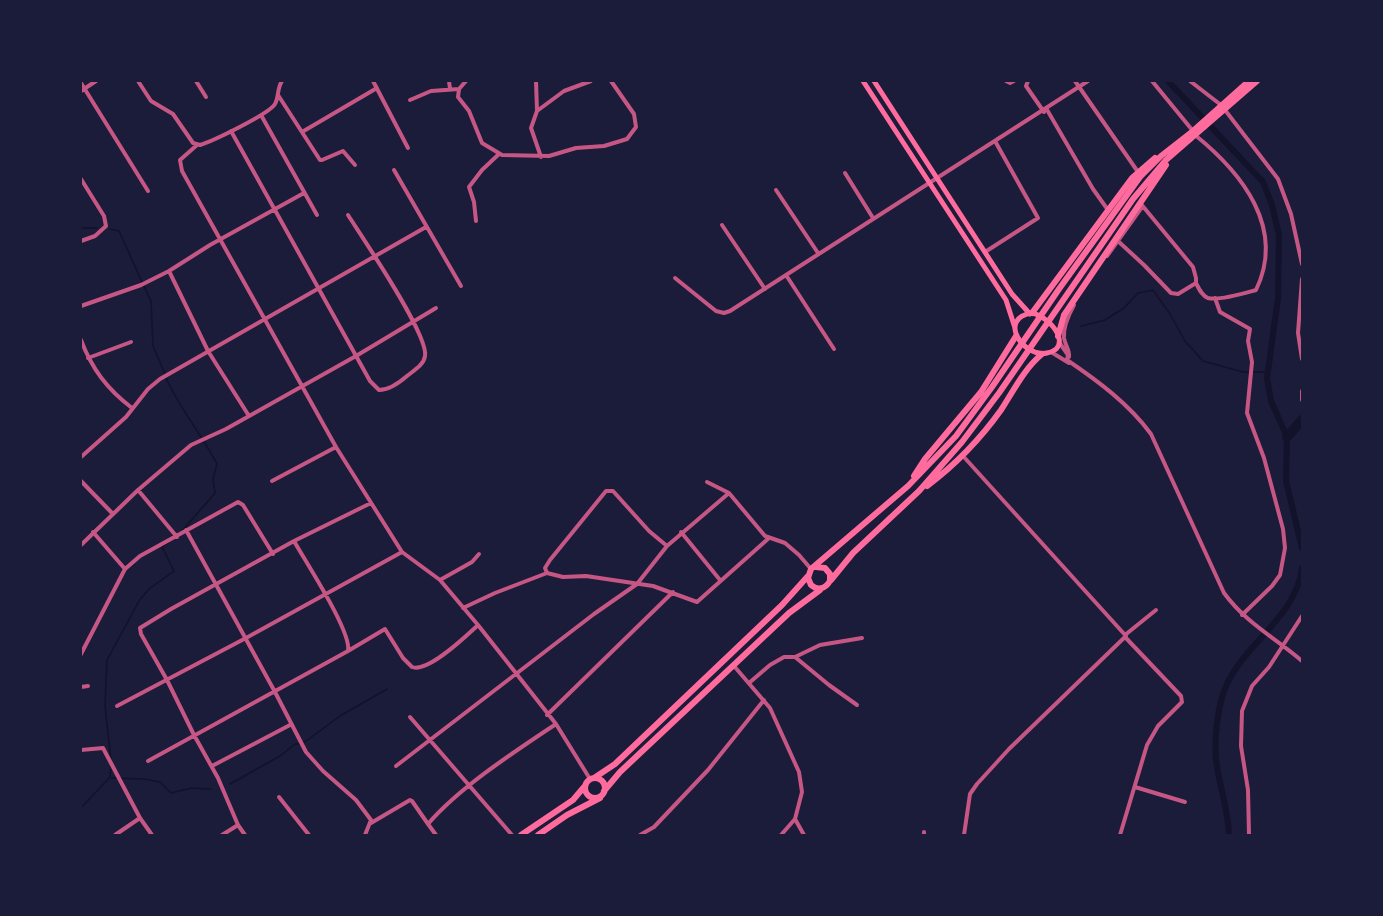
<!DOCTYPE html>
<html>
<head>
<meta charset="utf-8">
<style>
  body { margin:0 }
  #map { position:relative; width:1383px; height:916px; overflow:hidden; background:#1b1b3a; font-family:"DM Sans",sans-serif }
  canvas { display:block }
  .frame { position:absolute; inset:0; border:82px solid #1b1b3a; pointer-events:none }
</style>
</head>
<body>
<div id="map">
<canvas width="1383" height="916"></canvas>
<div class="frame"></div>
</div>
<script>
const c = document.querySelector('canvas').getContext('2d');
c.lineJoin = 'round';
function stroke(path, color, width, dash) {
  c.strokeStyle = color;
  c.lineWidth = width;
  c.lineCap = dash ? 'butt' : 'round';
  c.setLineDash(dash || []);
  c.stroke(path);
}
stroke(new Path2D(`
  M81,228H97
  M110,229L119,231L142,282
  M144,286L151,301L153,346L165,374
  M1081,326L1105,320L1124,308L1138,293L1153,290L1170,314L1185,341L1203,361L1243,372H1268
  M166,378C180,409 202,435 217,464L213,479L215,493L181,532
  M111,761L105,706L107,660L139,601L149,589L174,571L162,547L169,542
  M111,778L144,779L160,782L171,793L192,788L211,789
  M230,784L280,756L295,744H302L340,716L387,689
  M81,808L110,777L111,765`), '#12122b', 1.5);
stroke(new Path2D(`
  M1168,81L1263,182L1272,205L1279,235L1278,298L1267,378L1271,401L1287,437L1286,481L1302,548
  M1229,835C1228,811 1221,790 1217,767C1213,744 1217,703 1228,682C1248,641 1296,616 1302,568`), '#12122b', 6);
stroke(new Path2D(`
  M1287,437L1302,420`), '#12122b', 10);
stroke(new Path2D(`
  M138,81L151,101L173,114L193,143L200,145C213,141 269,114 275,104C279,97 277,88 282,81
  M196,81L206,97
  M373,81L408,148
  M449,81L450,89
  M466,81L459,89L458,97L469,111L482,143L502,155L549,156L576,148L604,146L627,139L636,127L634,114L611,81
  M536,81L537,111L531,128L541,157
  M1006,81L1010,83L1014,81
  M1028,81L1026,86L1044,112
  M1075,81L1138,172
  M1152,81L1193,131
  M1190,81L1221,105
  M81,83L148,191
  M81,91L96,81
  M278,95L320,160H322L343,151L355,165
  M410,100L431,91L459,89
  M1046,108L1093,189L1108,210
  M1225,110L1278,179L1291,214L1302,264
  M537,111L564,91L591,81
  M261,115L317,215
  M231,131L370,381L379,390C389,390 399,383 407,376C413,371 424,365 425,356C429,335 362,237 348,215
  M302,132L377,88
  M1195,135C1242,173 1286,228 1256,290C1245,293 1219,301 1208,298C1202,296 1199,289 1196,283
  M197,145L180,160L182,171L336,447L402,552L440,580L478,625L556,724L590,779
  M394,170L461,286
  M845,173L873,218
  M81,179L104,216L106,226L95,236L81,241
  M776,190L818,253
  M476,221L474,202L469,187L482,170L499,154
  M722,225L765,289
  M1119,242L1144,265L1171,293L1178,294L1196,283V278L1193,267L1141,204
  M985,252L1038,218L995,141
  M1107,256L1142,207
  M169,271L208,351L249,416
  M786,275L834,349
  M675,278L716,311L724,313L730,311L1088,81
  M1302,279L1298,333L1302,359
  M1215,298L1220,312L1250,329L1248,341L1252,362L1247,413L1264,458L1283,529L1285,548L1280,575L1272,586L1242,615
  M81,306L141,285L169,271L210,245L304,193
  M81,340C92,369 107,389 132,408
  M1059,342L1068,355L1067,360C1098,381 1129,404 1151,434L1224,593C1246,623 1274,637 1302,661
  M1051,352L1069,363
  M1069,357C1070,350 1065,345 1064,338C1063,327 1069,314 1074,305
  M88,358L131,342
  M1302,391V400
  M963,456L1126,636L1009,749L977,784L970,794L964,835
  M81,457L126,417L148,389L160,379L426,227
  M81,481L112,513
  M272,481L336,447
  M707,482L729,493L765,536L785,543L799,555L811,569
  M138,490L177,537
  M186,530L275,692L306,752L323,771L356,800L371,820L365,835
  M93,532L125,569
  M681,532L720,580
  M81,545L138,490L191,445L226,429L356,356L436,308
  M547,573L545,568L550,560L606,491H613L649,531L667,546
  M440,580L472,562L479,554
  M463,608L495,593L547,573L563,577L586,576L653,586L697,602L769,538
  M1125,635L1156,610
  M348,651L385,629L403,658L412,667C428,673 466,636 478,625
  M81,654L125,569L140,556L238,502L243,505L273,554
  M795,657L829,685L857,705
  M734,666L770,708L799,772L802,792L795,819L804,835
  M749,683L770,665L784,657H795L820,645L862,638
  M81,687L88,686
  M117,706L246,638L402,552
  M547,715L673,592
  M410,717L512,835
  M81,750L103,748L140,818L152,835
  M148,761L348,651C352,632 305,561 294,541
  M212,766L290,725
  M396,766L594,614L637,584L667,546L729,493
  M1135,787L1185,802
  M279,797L309,835
  M371,823L410,800L412,801L428,824
  M115,835L140,818
  M222,835L238,825
  M245,835L238,825L218,778L194,735L167,680L141,634L140,628L171,609L294,541L371,503
  M436,835L428,824C460,787 514,752 556,724
  M640,835L654,827L708,770L764,700
  M781,835L795,819
  M924,835V832
  M1120,835L1147,745L1158,726L1182,702L1181,696L1125,637
  M1249,835L1248,790L1241,746L1242,711L1252,686L1269,667L1302,616`), '#c65784', 4);
stroke(new Path2D(`
  M863,81L1006,300L1015,328
  M874,81L1012,294L1030,314
  M1032,313C1053,318 1073,348 1047,353C1023,358 997,318 1032,313Z`), '#ff6b9d', 5);
stroke(new Path2D(`
  M1032,313L1132,178L1155,158
  M1058,336L1064,315L1166,165
  M914,476L925,459L981,392L1016,336
  M927,486C955,465 981,438 1001,410C1014,390 1024,369 1042,354
  M816,567L825,568L830,574V581C825,589 818,591 811,585L808,578L811,569L908,486L956,436L992,387L1059,289L1140,177L1161,156L1193,131L1249,81
  M831,580L853,553L919,491L962,442L999,393L1133,199L1166,160L1257,81
  M585 788a10 10 0 1 1 20 0a10 10 0 1 1-20 0Z
  M594,778L615,764L782,605L808,576
  M604,791L620,772L789,613L820,590
  M521,835L573,800L584,787
  M538,835L567,815L600,798`), '#ff6b9d', 6);
</script>
</body>
</html>
